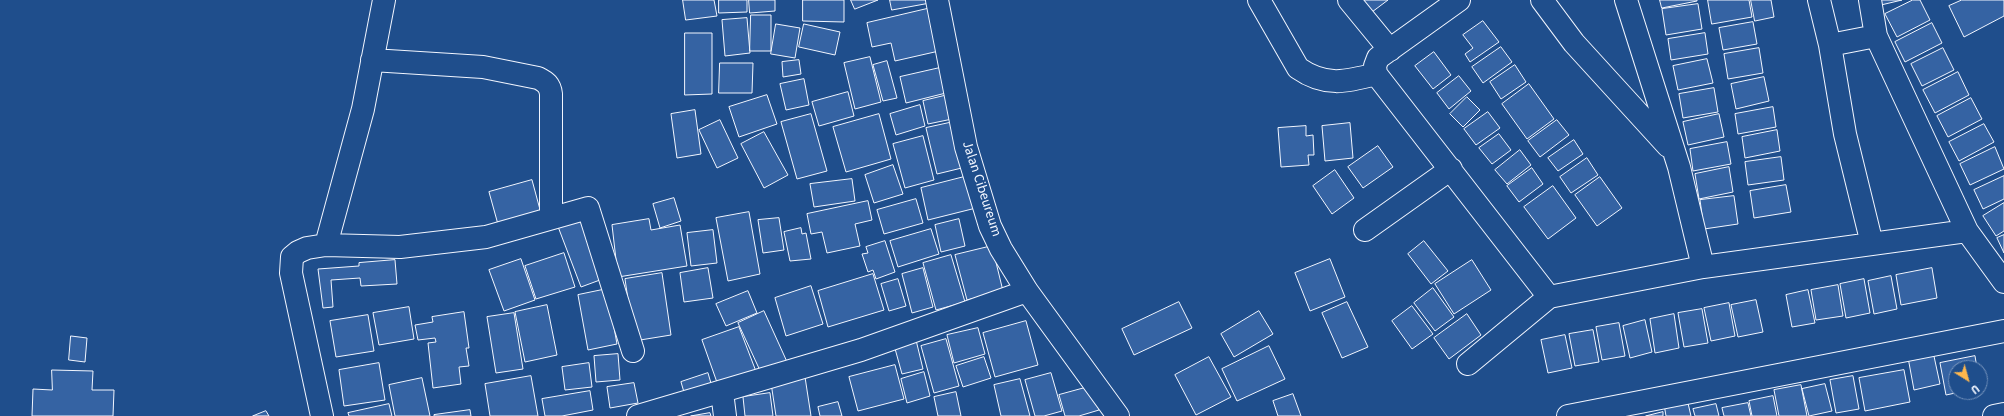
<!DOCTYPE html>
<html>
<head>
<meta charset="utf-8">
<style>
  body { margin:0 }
  #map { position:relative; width:2004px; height:416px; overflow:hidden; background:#1f4e8c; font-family:"Source Sans 3",sans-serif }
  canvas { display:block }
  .north { position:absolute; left:1948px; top:360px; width:40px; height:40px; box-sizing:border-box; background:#1f4e8c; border:1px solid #7391ba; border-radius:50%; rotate:143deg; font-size:11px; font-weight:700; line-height:16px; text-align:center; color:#f2f6ff }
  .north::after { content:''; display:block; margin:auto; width:14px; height:18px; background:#ffb74d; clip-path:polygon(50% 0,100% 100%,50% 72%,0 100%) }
</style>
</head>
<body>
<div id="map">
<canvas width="2004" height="416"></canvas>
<div class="north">U</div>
</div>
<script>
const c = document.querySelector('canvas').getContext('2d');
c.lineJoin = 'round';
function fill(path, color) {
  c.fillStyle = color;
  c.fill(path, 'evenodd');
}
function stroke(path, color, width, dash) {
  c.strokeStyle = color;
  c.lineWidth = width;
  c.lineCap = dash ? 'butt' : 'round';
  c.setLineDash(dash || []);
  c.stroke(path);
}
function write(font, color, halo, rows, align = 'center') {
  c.font = font + ' "Source Sans 3",sans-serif';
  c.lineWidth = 3;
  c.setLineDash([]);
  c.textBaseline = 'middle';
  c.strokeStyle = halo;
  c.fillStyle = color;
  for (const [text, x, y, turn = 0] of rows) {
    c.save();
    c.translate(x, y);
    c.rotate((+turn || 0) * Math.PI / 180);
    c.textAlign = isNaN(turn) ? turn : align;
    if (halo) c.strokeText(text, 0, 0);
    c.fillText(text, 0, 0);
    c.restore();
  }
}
const building = new Path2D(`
  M683,0H714L717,16L686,20Z
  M719,0H747V12L719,13Z
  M749,0H775V11L750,13Z
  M803,0H844V22L803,21Z
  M851,0H878L855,9Z
  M890,0H930V3L892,10Z
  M1363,0H1388L1372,12Z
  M1660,0H1697V1L1662,8Z
  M1708,0H1749L1752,17L1712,24Z
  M1751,0H1771L1774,17L1755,21Z
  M1880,0H1902L1881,5Z
  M1913,0H1920L1930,20L1897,37L1885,14Z
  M1962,0H2004V16L1964,37L1949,6Z
  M1698,4L1702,29L1666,35L1662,9Z
  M931,8L939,51L895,61L891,43L872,47L867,23Z
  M751,15H771V51H750Z
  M747,18L750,53L725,56L722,20Z
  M1483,21L1499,42L1470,62L1465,54L1473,48L1463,35Z
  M1753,22L1757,44L1723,50L1719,28Z
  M1932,23L1942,43L1905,62L1895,42Z
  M776,24L800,28L795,58L771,54Z
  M804,24L840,32L835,55L799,47Z
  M685,33H712V94L685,95Z
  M1705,33L1708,54L1671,60L1668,39Z
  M1501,47L1512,62L1483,83L1472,67Z
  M1759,48L1763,73L1728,79L1724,54Z
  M1943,48L1954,70L1922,86L1911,64Z
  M1434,52L1451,75L1433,89L1415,66Z
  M870,57L881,102L855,109L844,63Z
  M1707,59L1713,83L1678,90L1673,66Z
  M799,60L801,74L783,77L782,62Z
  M887,61L897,98L883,101L873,65Z
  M720,63H753L752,93H719Z
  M1515,65L1526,82L1501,99L1490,82Z
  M944,67L950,92L906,103L900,77Z
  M1958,72L1969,95L1935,113L1923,90Z
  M1459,76L1471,91L1449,109L1437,93Z
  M1764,77L1769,101L1736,109L1731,84Z
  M804,79L809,105L786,110L780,84Z
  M1529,84L1554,119L1527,139L1502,104Z
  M1714,88L1718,112L1683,118L1679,94Z
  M848,92L854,116L819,126L812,102Z
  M952,94L957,118L928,124L923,101Z
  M767,95L777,124L739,137L729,107Z
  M1467,97L1480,110L1463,127L1450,114Z
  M1971,98L1982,119L1948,137L1937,116Z
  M920,105L925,126L896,135L890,114Z
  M1773,107L1776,127L1738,134L1735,114Z
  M695,110L701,154L677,158L671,114Z
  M1488,112L1500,128L1476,145L1464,129Z
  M811,114L827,171L797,179L781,122Z
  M879,114L891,159L846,172L833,127Z
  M1719,114L1724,137L1688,145L1683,122Z
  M720,120L738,158L717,168L699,130Z
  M1557,120L1569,135L1540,157L1528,141Z
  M958,121L970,166L937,174L926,128Z
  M1350,123L1353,158L1325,161L1322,126Z
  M1984,124L1994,142L1959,161L1949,142Z
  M1306,126V136L1313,135L1314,155H1308L1309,165L1281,167L1278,128Z
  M1777,130L1780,151L1745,158L1742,137Z
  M764,132L788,175L764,188L741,144Z
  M1499,134L1511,150L1492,164L1479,148Z
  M923,136L934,180L905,188L893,144Z
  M1574,140L1583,154L1558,171L1548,158Z
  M1727,142L1731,164L1693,171L1690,149Z
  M1378,146L1393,167L1363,188L1348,167Z
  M1995,147L2004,169L1970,185L1960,164Z
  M1520,150L1531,165L1507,184L1495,170Z
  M1781,157L1784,180L1748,185L1745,162Z
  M1587,158L1598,175L1571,193L1560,177Z
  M893,165L903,194L874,203L865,175Z
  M1729,167L1733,192L1699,199L1695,174Z
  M1532,168L1543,184L1519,202L1507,186Z
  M1335,170L1354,198L1332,214L1313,186Z
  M968,176L976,208L928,220L921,188Z
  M2004,176V199L1983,209L1974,190Z
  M1600,177L1622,208L1597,226L1575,195Z
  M852,179L855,201L814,207L810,184Z
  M532,180L542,217L499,228L489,192Z
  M1786,185L1791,212L1754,218L1750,191Z
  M1553,186L1576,218L1548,239L1524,207Z
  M1734,196L1738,224L1704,229L1700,200Z
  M674,198L681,221L660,228L653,204Z
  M916,199L923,223L884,234L877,210Z
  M868,201L872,220L855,224L860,246L827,253L822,232L811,234L807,214Z
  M2004,203V231L1996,236L1983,216Z
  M749,212L760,274L728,281L716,218Z
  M584,213L608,277L581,287L557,224Z
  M779,218L784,250L763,253L758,220Z
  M649,219L651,230L680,225L687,266L618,277L612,225Z
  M959,219L965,246L941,252L935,225Z
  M801,228L802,234L806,233L811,259L790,261L784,232Z
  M931,229L939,254L898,267L890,241Z
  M713,230L717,263L691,266L687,233Z
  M2004,235V253L1997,238Z
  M885,241L895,272L876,279L873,270L868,272L862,254L868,253L866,247Z
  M1424,241L1448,271L1431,284L1408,254Z
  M992,246L1003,291L967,300L955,255Z
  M564,253L575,287L536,299L525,266Z
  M951,255L965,302L936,310L923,263Z
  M521,259L535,300L504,311L489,270Z
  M1330,259L1345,297L1310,311L1295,273Z
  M395,260L397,284L361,286L360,278L331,280L333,307L323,308L318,269L359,266V263Z
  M1472,260L1491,290L1454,314L1435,284Z
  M708,268L713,298L684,302L680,273Z
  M923,268L933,307L912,313L902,274Z
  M1932,268L1937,298L1901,305L1896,275Z
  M662,273L671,335L634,341L625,279Z
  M873,274L884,310L828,327L818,291Z
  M1891,276L1897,309L1874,314L1868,281Z
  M898,279L906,306L889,311L881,284Z
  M1864,279L1870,313L1846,318L1840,284Z
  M1838,285L1843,316L1816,320L1811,290Z
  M811,286L823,324L786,336L775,298Z
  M1433,288L1454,317L1435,331L1414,303Z
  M607,289L617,344L588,350L578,295Z
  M1808,290L1815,323L1792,327L1786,295Z
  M748,291L757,313L726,326L716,304Z
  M1756,300L1763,332L1738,337L1731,305Z
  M1179,302L1192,328L1134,355L1122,329Z
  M1347,302L1368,347L1342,358L1322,313Z
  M1729,303L1735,336L1711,341L1704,308Z
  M547,305L557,355L525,362L515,312Z
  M1412,306L1433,334L1412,349L1392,321Z
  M409,307L414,339L379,345L373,313Z
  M1702,309L1708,343L1684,347L1678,313Z
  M764,311L788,364L763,377L738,323Z
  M1259,311L1273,334L1234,357L1221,334Z
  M464,312L469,348H466L469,366L459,367L461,384L433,388L428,343L436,342L435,338L418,340L415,325L433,322L432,317Z
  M514,313L523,369L496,373L487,317Z
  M1467,314L1481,335L1449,359L1434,338Z
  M1674,314L1679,348L1655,353L1650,319Z
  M368,315L374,351L336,357L330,321Z
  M1645,320L1652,352L1630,358L1623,326Z
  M1026,321L1038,365L995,377L983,333Z
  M1619,323L1625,356L1602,360L1596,327Z
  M739,327L757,374L719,388L702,340Z
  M978,328L985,354L954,363L947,335Z
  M1593,330L1599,362L1575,366L1569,334Z
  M1565,335L1572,368L1548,373L1541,340Z
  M71,336L87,338L85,362L69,360Z
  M946,339L959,386L934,393L921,346Z
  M916,340L923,369L902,374L894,345Z
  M1269,346L1285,379L1237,401L1222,369Z
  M1932,347L1940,384L1914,390L1907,352Z
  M618,354L620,380L596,382L594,356Z
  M1975,356L1977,368H1956V392H1960L1946,395L1940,363Z
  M984,357L991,378L963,387L956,366Z
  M1209,357L1231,397L1196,415L1175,375Z
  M379,363L385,400L344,406L339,370Z
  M589,363L592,387L565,390L562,367Z
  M895,365L904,399L858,411L849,377Z
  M52,370L93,371L92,390H114L113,416H32L33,389L52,390Z
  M1904,370L1910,402L1865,411L1859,378Z
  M924,372L930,396L907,403L901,379Z
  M708,373L713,390L686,399L681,382Z
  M1051,373L1062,411L1044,416H1035L1025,380Z
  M531,376L538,416H490L485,384Z
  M1853,376L1859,409L1836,413L1830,380Z
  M805,377L811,416H776L771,383Z
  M422,378L430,416H395L389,385Z
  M1020,379L1030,416H1001L994,385Z
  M634,383L638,403L610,408L607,387Z
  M1825,384L1832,411L1809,416L1802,389Z
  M1801,385L1807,416H1779L1774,390Z
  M1092,386L1099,410L1079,416H1065L1059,395Z
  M590,391L593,410L562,416H545L542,399Z
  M956,392L961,416H938L934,397Z
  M770,393L773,416H745L743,397Z
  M1293,394L1301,416H1278L1273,401Z
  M1773,396L1777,416H1752L1749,401Z
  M1687,399L1691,416H1666L1664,404Z
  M838,402L842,416H820L818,407Z
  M1748,403L1751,416H1724L1722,408Z
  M389,404L392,416H349L348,413Z
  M1716,404L1719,416H1695L1693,409Z
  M470,410L471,416H434V415Z
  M266,411L269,416H253Z
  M1663,412V416H1646Z
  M710,413L711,416H691Z`);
fill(building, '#3563a3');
stroke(building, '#f2f6ff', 1);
const street = new Path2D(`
  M937,0L966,147L990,226L1001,249L1027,291L1118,416
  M1259,0L1298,68C1325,87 1346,82 1376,74
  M1349,0L1390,50
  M1459,0L1378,58L1375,66L1376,74L1549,297L1703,267
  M1542,0L1574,43L1668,146
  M1626,0L1679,167L1703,267L1967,231
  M1819,0L1830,45L1845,134L1872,244
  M1870,0L1876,36L1967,231L2004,282
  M1830,45L1876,36
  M372,60L483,67L538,78C546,82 550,85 551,94V218
  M1365,230L1451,169
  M326,245L363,109L384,0
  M1468,364L1549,297
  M722,392L725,416
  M322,416L291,273L292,257L298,252L307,248L326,245L400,247L486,237L588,208L633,351
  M638,416L861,350L1027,291
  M1568,416L2004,331
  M1994,416L2004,414`);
stroke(street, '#f2f6ff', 24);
stroke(street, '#1f4e8c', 22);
write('14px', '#f2f6ff', '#1f4e8c', [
  ["Jalan Cibeureum",981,189,72]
]);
</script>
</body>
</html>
